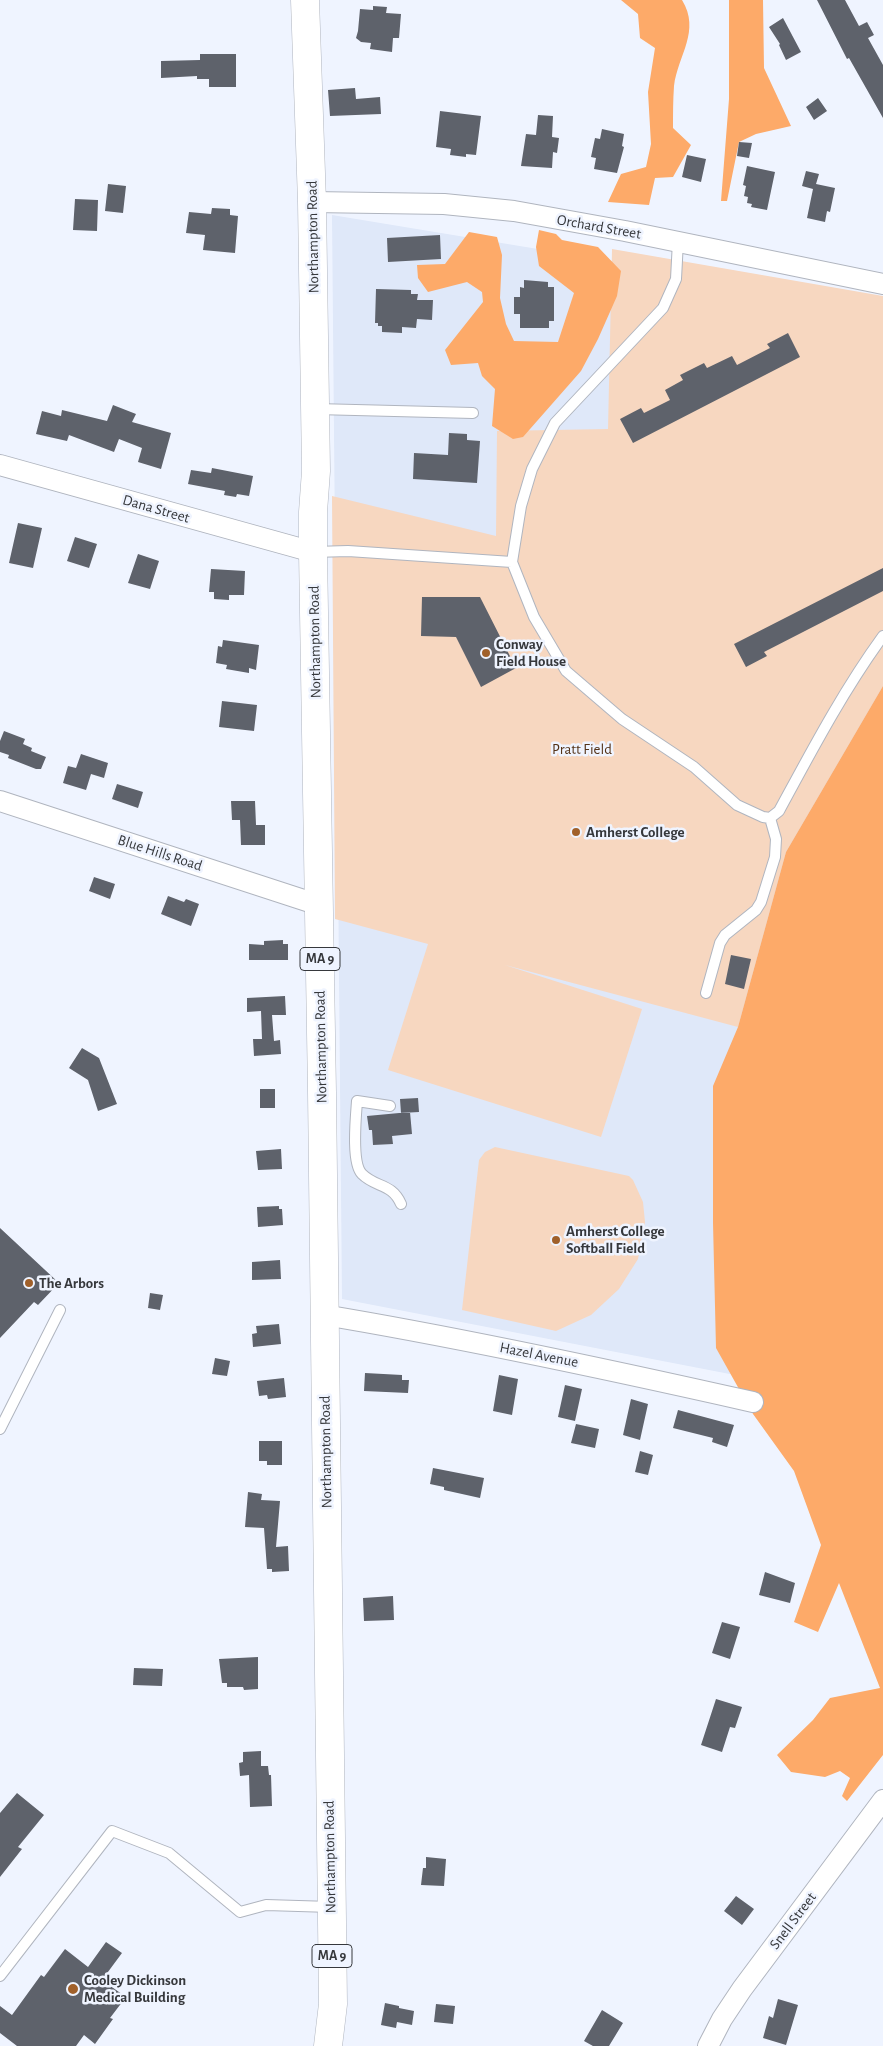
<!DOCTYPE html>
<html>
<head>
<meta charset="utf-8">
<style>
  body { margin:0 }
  canvas { display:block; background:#eff4ff }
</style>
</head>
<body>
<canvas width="883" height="2046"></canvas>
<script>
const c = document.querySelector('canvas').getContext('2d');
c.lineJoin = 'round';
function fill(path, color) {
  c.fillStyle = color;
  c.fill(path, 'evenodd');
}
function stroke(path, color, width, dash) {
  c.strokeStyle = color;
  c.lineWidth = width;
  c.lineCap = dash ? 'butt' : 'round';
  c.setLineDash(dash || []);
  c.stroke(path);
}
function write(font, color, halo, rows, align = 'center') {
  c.font = font + ' "Alegreya Sans",sans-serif';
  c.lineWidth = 5;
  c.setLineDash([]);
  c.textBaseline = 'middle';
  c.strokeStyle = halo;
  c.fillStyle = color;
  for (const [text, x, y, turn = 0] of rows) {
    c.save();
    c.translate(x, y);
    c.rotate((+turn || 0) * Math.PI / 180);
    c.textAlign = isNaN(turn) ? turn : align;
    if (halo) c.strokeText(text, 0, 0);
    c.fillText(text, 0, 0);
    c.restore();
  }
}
fill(new Path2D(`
  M332,215L883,306V709L740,1376L342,1299Z`), '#dfe8f9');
fill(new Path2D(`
  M612,249L883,296V686L786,852L738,1027L505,965L642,1009L601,1137L388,1070L428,944L335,919L332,496L496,536L497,431L608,429Z
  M495,1147L629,1176L633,1180L643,1202L645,1222L638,1259L619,1289L591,1315L556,1331L462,1310L479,1160L485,1152Z`), '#f7d7c0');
fill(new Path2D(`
  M621,0H682C701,31 678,55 674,86C673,100 673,114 673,128L691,145L673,177L655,178L649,205L608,202L621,174L646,167L651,144L648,92L655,48L640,38L638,14Z
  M729,0H763L764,68L791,126L756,134L739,142L727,201H721L729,99Z
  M539,230L556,234L562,240L598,247L621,271L617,296L598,339L581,371L523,437L513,439L492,426L495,389L482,376L478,363L451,365L445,350L483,302L482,292L467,282L428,292L418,278L417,265L445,264L469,232L497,237L502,255L500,298L506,324L514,341L558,342L574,293L539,266L536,247Z
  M883,686V1755L847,1801L842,1796L850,1778L840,1771L825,1777L791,1772L777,1755L813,1720L830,1698L880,1688L839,1583L818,1632L794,1622L821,1545L794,1471L753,1414L716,1348L713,1223V1086L738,1027L786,852Z`), '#fdaa69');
fill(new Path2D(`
  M817,0H845L859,26L867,22L874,35L868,38L883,65V118L849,58L847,59Z
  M373,6L387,7L386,13L401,14L399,38H393L392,52L370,49L371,43L361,42L356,38L358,31L360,9L373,10Z
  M783,18L801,52L786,60L779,45L780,44L769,27Z
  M200,54H236V87H209V79H197V76L161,78V61L200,60Z
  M355,88L356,99L380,97L381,114L330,116L328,90Z
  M818,98L827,111L814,120L806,107Z
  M440,111L481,116L476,155L466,154V157L450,155L451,149L436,147Z
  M538,115L553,116L552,137L559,138L557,153L553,152L552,168L521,166L526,134L536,135Z
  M602,129L624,134L622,146L624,147L617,173L594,169L596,158L591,157L595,138L600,139Z
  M739,142L752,143L749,158L737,156Z
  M687,155L706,159L701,182L682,177Z
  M747,166L775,172L767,210L751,207L752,204L747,203L748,197L744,196L746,186L743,185Z
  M806,171L819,174L816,184L835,188L830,212L827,211L825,222L807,218L813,189L802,186Z
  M108,184L126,186L123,213L105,211Z
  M75,199L98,200L97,231L73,230Z
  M212,208L230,209V215L238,216L235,253L203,250L205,235L186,233L189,212L211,214Z
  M440,235L441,259L388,262L387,238Z
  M524,280L548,282V287H554V321H549V328H520V314H514V297H520V287L524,288Z
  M376,289L411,290V294H418L417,300H433L432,320L417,319L416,328L402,327V333L382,332V326H378V323H375Z
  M788,333L800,357L633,443L620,419L641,408L644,413L670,400L665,390L683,380L680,375L704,363L707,368L732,356L737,365L770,348L767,344Z
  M113,405L136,414L132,422L171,433L161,469L138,462L142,448L119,439L114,452L69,435L67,441L36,434L42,411L61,416L62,410L107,421Z
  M449,433L467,434V440L480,441L477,483L413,479L414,453L448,455Z
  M212,468L253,476L249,496L237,494L236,497L224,495L225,491L188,484L191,470L211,473Z
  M18,523L42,528L33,568L9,563Z
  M75,537L97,544L89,568L67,561Z
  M138,554L159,561L150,589L128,583Z
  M883,568V591L764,652L767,656L746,667L734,644Z
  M211,569L245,571L244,595H229V600L214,599V592H209Z
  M422,597H480L516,668L481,687L456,637L421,636Z
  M223,640L259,645L256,670L249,668V673L226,669L227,665L216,663L218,646L222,647Z
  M222,701L257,705L254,731L219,727Z
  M4,731L25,739L23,744L32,748L31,751L46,757L41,769H36L8,758L9,755L0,752V741Z
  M81,754L108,763L104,778L91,774L86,790L63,783L68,766L76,768Z
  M117,784L143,792L138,808L112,799Z
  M231,801H255L256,825H265V845H241L240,820H232Z
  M94,877L115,884L110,899L89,891Z
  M168,896L184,902L186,899L199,904L191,926L161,914Z
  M283,940V944H288V960H249V944L264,945V941Z
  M731,955L751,959L744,989L725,984Z
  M285,996L286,1015H272L274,1041L280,1040L281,1054L254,1056L253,1039H262L261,1011L247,1012V998Z
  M82,1048L99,1058L117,1104L98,1111L88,1080L69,1068Z
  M260,1089H275V1108H260Z
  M418,1098L419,1112L401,1113L400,1099Z
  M410,1112L412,1134L392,1136L393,1144L373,1145L372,1130H369L367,1116Z
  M281,1149L282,1169L258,1170L256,1151Z
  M279,1206V1209H282L283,1225L258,1227L257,1207Z
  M0,1228L59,1283L38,1305L34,1302L0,1338Z
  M280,1260L281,1279L252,1280V1262Z
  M150,1293L163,1295L160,1310L148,1308Z
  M279,1324L281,1344L253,1347L252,1334L257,1333L256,1326Z
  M215,1358L230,1361L227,1376L212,1374Z
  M365,1373L402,1375V1380H409L408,1393L364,1391Z
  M499,1375L518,1379L512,1415L493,1411Z
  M284,1378L286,1397L268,1399L267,1395L259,1396L257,1381Z
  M565,1385L582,1389L575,1421L558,1417Z
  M631,1399L648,1404L640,1440L623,1435Z
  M678,1410L734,1425L727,1447L712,1442L713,1438L673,1428Z
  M576,1424L599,1429L595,1448L571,1443Z
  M259,1441H282V1465H267V1461H259Z
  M640,1451L653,1455L648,1475L635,1472Z
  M433,1468L484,1478L480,1498L444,1490V1487L430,1484Z
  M248,1492L262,1494L261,1500L280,1501L276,1547L288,1546L289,1571L272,1572V1569H267L264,1528L245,1527Z
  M765,1572L795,1583L790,1603L759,1595Z
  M393,1596L394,1620L364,1621L363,1598Z
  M722,1622L740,1627L730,1659L712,1653Z
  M258,1657V1689L244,1690L243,1687H227V1683H222L219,1659Z
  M134,1668L163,1669L162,1686L133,1685Z
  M716,1699L742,1707L735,1728L730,1727L722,1752L701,1745Z
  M261,1751V1766H268L269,1775H271L272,1806L250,1807L249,1775L240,1776L239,1763L243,1762V1752Z
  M17,1793L44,1815L18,1847L22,1849L0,1877V1813Z
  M426,1857L446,1859L444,1886L421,1885L423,1868H426Z
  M736,1896L754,1909L742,1925L724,1911Z
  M106,1942L122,1953L102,1980L126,1997L110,2018L113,2019L95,2044L84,2035L76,2046H17L0,2033V2006L12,2015L41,1975L44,1977L65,1949L88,1967Z
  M778,1999L798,2005L786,2045L763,2038L769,2016L773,2018Z
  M385,2003L399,2006V2008L414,2011L412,2025L397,2022L396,2028L381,2025Z
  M436,2004L455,2006L453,2024L434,2022Z
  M602,2010L623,2023L609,2046H593L584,2041Z`), '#5e626b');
const service = new Path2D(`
  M316,409L473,413
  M314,552L348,551L512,562L534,617L566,671L622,719L694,767L737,805L763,817L770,818L779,811C811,752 843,691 883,636
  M512,562L521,506L532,469L555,423L663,308L676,279L678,241
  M706,993L720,943L725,935L756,910L761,902L775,857L776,839L770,818
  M390,1106L357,1101C356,1116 351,1163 362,1174C376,1188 392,1183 401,1204
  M0,1429L60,1310
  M0,1976L112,1831L169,1853L240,1912L266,1905L331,1907`);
const minor = new Path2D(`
  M312,202L444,204L514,211L625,231L883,284
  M0,465L313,552
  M0,801L319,905
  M324,1315C468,1339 611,1370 753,1402
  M708,2046L722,2019L742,1989L883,1800`);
const trunk = new Path2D(`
  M305,0L312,202L316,471L313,512V552L322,1092L333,2004L328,2046`);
stroke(service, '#b0b5bf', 12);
stroke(minor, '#b0b5bf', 22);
stroke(trunk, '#b0b5bf', 29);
stroke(service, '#fff', 10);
stroke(minor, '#fff', 20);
stroke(trunk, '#fff', 28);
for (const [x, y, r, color] of [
  [486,653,5,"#a0602a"],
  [576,832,5,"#a0602a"],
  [556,1240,5,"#a0602a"],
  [29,1283,5,"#a0602a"],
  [73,1989,6,"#a0602a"]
]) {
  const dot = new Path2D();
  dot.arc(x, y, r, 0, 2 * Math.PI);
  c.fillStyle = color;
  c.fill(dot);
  stroke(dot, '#eff4ff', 2);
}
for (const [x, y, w] of [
  [320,959,40],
  [332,1956,40]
]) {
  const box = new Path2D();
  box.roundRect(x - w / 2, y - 11.5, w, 23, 4);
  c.fillStyle = '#eff4ff';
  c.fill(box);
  stroke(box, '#36383c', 1);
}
write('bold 14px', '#36383c', null, [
  ["MA 9",320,959],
  ["MA 9",332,1956]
]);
write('15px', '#36383c', '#eff4ff', [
  ["Orchard Street",599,227,10],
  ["Northampton Road",313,237,-91],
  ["Dana Street",156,509,16],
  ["Northampton Road",315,642,-91],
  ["Blue Hills Road",160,853,18],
  ["Northampton Road",321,1047,-91],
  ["Hazel Avenue",539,1355,11],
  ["Northampton Road",326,1452,-91],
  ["Northampton Road",330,1857,-91],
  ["Snell Street",793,1921,-53]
]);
write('bold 15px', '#36383c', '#eff4ff', [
  ["Conway",496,644],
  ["Field House",496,661],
  ["Amherst College",586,832],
  ["Amherst College",566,1231],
  ["Softball Field",566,1248],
  ["The Arbors",39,1283],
  ["Cooley Dickinson",84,1980],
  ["Medical Building",84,1997]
], 'left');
write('15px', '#543318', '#eff4ff', [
  ["Pratt Field",582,749]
]);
</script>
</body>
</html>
